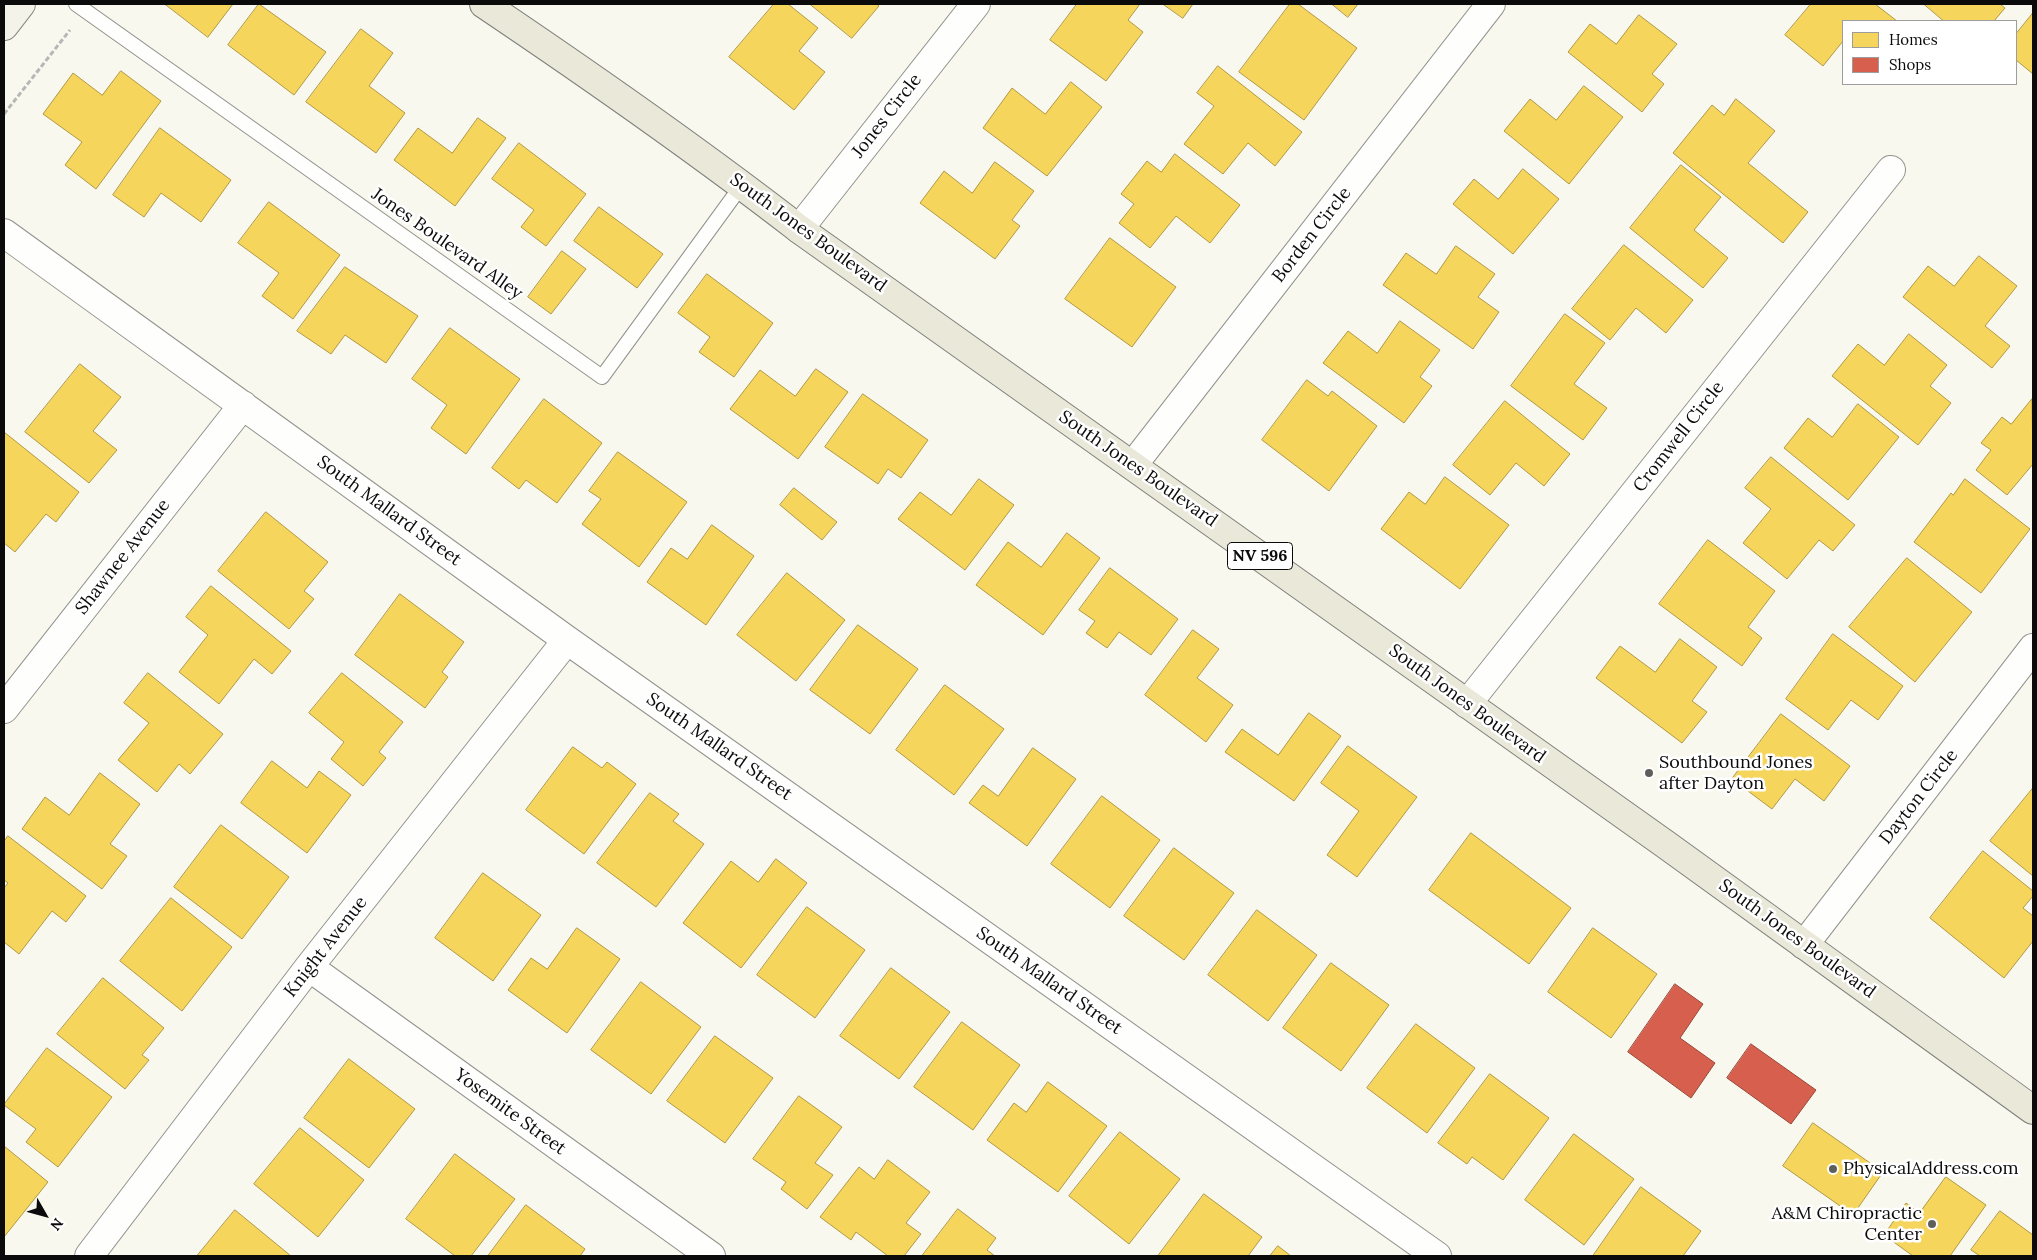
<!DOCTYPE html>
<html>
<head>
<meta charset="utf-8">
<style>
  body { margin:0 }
  #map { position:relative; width:2037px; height:1260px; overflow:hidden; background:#f9f8ef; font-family:Lora,serif }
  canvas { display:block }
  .frame { position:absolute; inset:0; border:5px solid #0b0b0b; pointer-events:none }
  .legend { position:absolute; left:1842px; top:20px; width:175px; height:65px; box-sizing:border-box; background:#fff; border:1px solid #9d9d9d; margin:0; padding:6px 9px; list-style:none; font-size:15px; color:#0b0b0b }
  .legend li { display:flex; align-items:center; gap:10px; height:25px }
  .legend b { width:25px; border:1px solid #9d9d9d }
  .north { position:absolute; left:20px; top:1190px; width:50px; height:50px; -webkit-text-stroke:4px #fff; paint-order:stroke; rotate:128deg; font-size:14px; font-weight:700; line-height:20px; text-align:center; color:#0b0b0b }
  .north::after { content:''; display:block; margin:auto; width:18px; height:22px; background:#0b0b0b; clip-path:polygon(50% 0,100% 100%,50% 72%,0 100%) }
</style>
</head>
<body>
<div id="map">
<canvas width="2037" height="1260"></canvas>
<div class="frame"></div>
<ul class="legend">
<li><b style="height:14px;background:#f6d55c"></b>Homes</li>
<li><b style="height:14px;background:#d6604d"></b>Shops</li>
</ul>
<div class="north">N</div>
</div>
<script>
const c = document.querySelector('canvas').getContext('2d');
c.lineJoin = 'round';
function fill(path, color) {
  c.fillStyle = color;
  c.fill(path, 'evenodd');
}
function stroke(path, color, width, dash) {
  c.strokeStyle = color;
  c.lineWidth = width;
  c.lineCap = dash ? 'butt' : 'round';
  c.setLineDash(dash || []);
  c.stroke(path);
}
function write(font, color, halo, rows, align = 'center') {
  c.font = font + ' Lora,serif';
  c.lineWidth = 5;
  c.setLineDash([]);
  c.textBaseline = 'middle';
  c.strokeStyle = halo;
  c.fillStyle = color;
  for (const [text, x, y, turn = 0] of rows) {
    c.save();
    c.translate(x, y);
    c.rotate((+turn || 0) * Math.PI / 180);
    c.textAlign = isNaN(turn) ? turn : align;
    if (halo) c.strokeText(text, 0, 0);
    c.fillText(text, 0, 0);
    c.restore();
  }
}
const homes = new Path2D(`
  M165,4H233L208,37Z
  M259,4L326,52L294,95L228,45Z
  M774,4H788L818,28L799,51L825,72L794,110L729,57Z
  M810,4H876L879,6L852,38Z
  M1077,4H1140L1128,20L1143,32L1106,81L1050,40Z
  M1163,4H1193L1183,18Z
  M1290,4H1298L1357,48L1304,120L1239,72Z
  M1332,4H1358L1348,17Z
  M1811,4H1875L1897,21H1843V41L1823,66L1785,35Z
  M1924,4H2000L2005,8L1994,21H1944Z
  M2033,13V74L2016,60V34Z
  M1639,15L1677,44L1652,74L1664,84L1642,112L1568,52L1590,24L1616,44Z
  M361,29L393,53L369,86L405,113L376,153L306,102Z
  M1218,66L1302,132L1275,166L1248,143L1223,174L1184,144L1214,106L1197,93Z
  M121,71L161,101L96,189L65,165L82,142L43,114L73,73L102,95Z
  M1071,82L1102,107L1047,176L983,128L1012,88L1045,114Z
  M1584,86L1623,117L1569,184L1504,131L1530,99L1556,120Z
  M1736,99L1775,131L1748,163L1808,212L1783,243L1673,153L1712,105L1724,115Z
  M478,118L506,138L455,206L394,160L418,128L452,153Z
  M160,128L231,180L201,222L161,193L144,217L113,195Z
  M519,143L586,194L546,246L521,227L534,210L492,179Z
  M1175,154L1240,205L1210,243L1176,216L1150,248L1119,223L1134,204L1121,194L1147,161L1161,172Z
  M995,162L1034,191L1012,220L1020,226L995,259L920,203L944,171L972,193Z
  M1681,165L1721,197L1694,230L1728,258L1703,288L1630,228Z
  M1523,169L1559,199L1513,254L1453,204L1474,179L1498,199Z
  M269,202L340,255L293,319L262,296L279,273L238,243Z
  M599,207L663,254L637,288L574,241Z
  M1110,238L1176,287L1132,347L1065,299Z
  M1624,245L1693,300L1666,333L1636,308L1610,340L1572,309Z
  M1456,246L1495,274L1478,297L1499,312L1473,349L1383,285L1406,253L1436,274Z
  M562,251L586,269L551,314L528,297Z
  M1979,256L2017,286L1985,326L2010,346L1992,368L1903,297L1928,266L1954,286Z
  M345,267L418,316L386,363L345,335L331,354L297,331Z
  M707,274L773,323L734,377L699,352L710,337L678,313Z
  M1565,314L1605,343L1574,384L1607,408L1583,440L1511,386Z
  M1400,321L1440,350L1420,377L1432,386L1404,423L1323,363L1348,331L1377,353Z
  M450,328L520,379L466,454L431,428L447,405L412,379Z
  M1909,334L1947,365L1930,386L1951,403L1918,445L1832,376L1858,344L1884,365Z
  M80,364L121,397L93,431L117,450L89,483L25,432Z
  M816,369L848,392L798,459L730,409L760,370L795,396Z
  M1307,380L1328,396L1332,391L1377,426L1329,491L1262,440Z
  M863,394L928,440L901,478L888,469L878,484L825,447Z
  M544,399L602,443L557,503L526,480L519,489L492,468Z
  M2032,399L2033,464L2007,495L1976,470L1991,450L1981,443L2002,417L2011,424Z
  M1505,401L1570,454L1544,486L1516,463L1490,495L1453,465Z
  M1858,404L1899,437L1848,500L1784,448L1808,418L1832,437Z
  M4,432L79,492L56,522L46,514L15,552L4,543Z
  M618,452L687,502L639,567L582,524L601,499L589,491Z
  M1771,457L1855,525L1833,551L1819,540L1787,579L1743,543L1771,509L1745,488Z
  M1445,477L1509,525L1460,589L1381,529L1409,492L1425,504Z
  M979,479L1014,505L965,570L898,519L920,492L951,515Z
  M1965,479L2030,529L1981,593L1914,542L1951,493L1953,495Z
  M794,488L837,522L822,540L780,505Z
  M266,512L328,562L304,591L314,599L289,629L218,571Z
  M712,525L754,556L706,625L647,582L671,548L687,559Z
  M1067,533L1100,558L1043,635L976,585L1008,542L1041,567Z
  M1708,540L1775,591L1748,627L1762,638L1742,666L1659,604Z
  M1907,558L1972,612L1915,682L1849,627Z
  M1110,568L1178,619L1151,655L1119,632L1107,648L1086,633L1095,621L1079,610Z
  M787,573L845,620L796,681L737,635Z
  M211,586L291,651L272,674L254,659L219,704L179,672L208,635L186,617Z
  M400,594L464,642L442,672L448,677L425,708L355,655Z
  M858,625L918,669L870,734L810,690Z
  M1193,630L1219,649L1197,678L1233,705L1206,742L1145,695Z
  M1833,634L1903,686L1878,720L1851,700L1828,730L1786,699Z
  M1680,639L1717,667L1692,701L1707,712L1682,743L1596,678L1620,646L1655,672Z
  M148,673L223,734L190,774L179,764L157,792L118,760L149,723L124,703Z
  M342,673L403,722L379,752L386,758L363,786L331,759L344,742L309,713Z
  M945,685L1004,729L954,795L896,750Z
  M1309,713L1341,736L1294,801L1225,752L1242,729L1278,755Z
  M1781,714L1850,766L1824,801L1795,779L1772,809L1732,779Z
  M1348,746L1417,797L1357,877L1327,855L1359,811L1321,783Z
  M573,747L602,768L607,762L636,784L584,854L526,810Z
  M1033,748L1076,779L1027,846L969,803L983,785L998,796Z
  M272,761L307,788L319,771L351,795L307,853L241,803Z
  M100,773L140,804L110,844L127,856L102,889L22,829L45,797L69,815Z
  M2033,788V876L1990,841Z
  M650,793L679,814L673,821L704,844L656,907L597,863Z
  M1102,796L1160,840L1110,908L1051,864Z
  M221,825L289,877L242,939L174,887Z
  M1471,833L1571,908L1529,964L1429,890Z
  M8,836L86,896L66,922L52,911L19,954L4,942V888L8,883L4,880V842Z
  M1174,848L1234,893L1184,960L1124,916Z
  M1983,851L2033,891V896L2023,908L2033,916V941L2004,978L1930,918Z
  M776,859L807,883L741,968L683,923L731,861L758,882Z
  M483,873L541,915L493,981L435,938Z
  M171,898L232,947L182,1011L120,961Z
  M807,907L865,950L815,1018L757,975Z
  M1257,910L1317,955L1268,1021L1208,975Z
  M577,928L620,959L567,1033L508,990L531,958L547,969Z
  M1593,928L1657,974L1611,1038L1548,992Z
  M1331,963L1389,1005L1341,1071L1283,1028Z
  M891,968L950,1012L899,1079L840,1036Z
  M103,978L164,1028L142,1055L149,1060L125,1089L57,1034Z
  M641,982L701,1027L651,1094L591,1050Z
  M962,1022L1020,1065L973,1130L914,1087Z
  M1416,1024L1475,1068L1427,1133L1367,1088Z
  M715,1036L773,1078L725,1143L667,1101Z
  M47,1048L112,1097L58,1167L26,1142L36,1129L4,1105Z
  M349,1059L415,1109L369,1168L304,1118Z
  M1490,1074L1549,1118L1503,1180L1472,1157L1467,1164L1438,1143Z
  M1048,1082L1107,1126L1058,1192L987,1140L1014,1103L1026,1112Z
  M799,1096L842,1127L815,1163L833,1175L807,1209L781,1189L786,1182L753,1159Z
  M1813,1123L1883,1172L1853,1215L1783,1166Z
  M300,1128L364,1180L318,1237L254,1184Z
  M1120,1132L1180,1179L1129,1244L1069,1196Z
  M1574,1134L1634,1179L1584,1245L1525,1200Z
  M4,1146L48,1182L4,1237Z
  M455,1154L515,1199L471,1256H455L406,1219Z
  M888,1160L930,1192L906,1223L921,1234L904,1256H888L856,1232L851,1240L820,1217L859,1167L874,1179Z
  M1946,1177L1986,1205L1950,1256H1913L1884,1235L1906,1203L1919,1213Z
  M1641,1187L1701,1231L1683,1256H1593Z
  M1204,1194L1262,1237L1248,1256H1158Z
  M526,1205L585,1249L580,1256H488Z
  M958,1209L996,1238L987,1250L995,1256H922Z
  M235,1210L291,1256H197Z
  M2000,1211L2033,1235V1256H1980L1971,1250Z
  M1278,1246L1291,1256H1270Z`);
fill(homes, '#f6d55c');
stroke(homes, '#b09844', 1);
const shops = new Path2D(`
  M1675,984L1703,1004L1680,1038L1715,1063L1691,1098L1628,1052Z
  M1751,1044L1816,1090L1791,1124L1727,1078Z`);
fill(shops, '#d6604d');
stroke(shops, '#994639', 1);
const service = new Path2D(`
  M76,4L602,377L742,185`);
const minor = new Path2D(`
  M799,229L976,4
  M4,233L567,640L1437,1256
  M1133,465L1491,4
  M1467,704L1891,170
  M4,709L243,405
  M1804,945L2033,648
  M309,967L711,1256
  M89,1256L309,967L567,640`);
const secondary = new Path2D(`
  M4,26L21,4`);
const primary = new Path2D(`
  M484,4C591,76 697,150 799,229L1665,844L2033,1110`);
stroke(service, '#92928e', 16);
stroke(minor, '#92928e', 30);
stroke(secondary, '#898884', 30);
stroke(primary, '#7f7f7b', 30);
stroke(new Path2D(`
  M4,114L70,30`), '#b7b7b5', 3, [5, 2.5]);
stroke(service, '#fefefd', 14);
stroke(minor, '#fefefd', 28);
stroke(secondary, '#f3f3e9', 28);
stroke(primary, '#eae8d9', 28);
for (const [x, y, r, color] of [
  [1649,773,5,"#5e5e5b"],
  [1833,1169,5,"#5e5e5b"],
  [1932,1224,5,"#5e5e5b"]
]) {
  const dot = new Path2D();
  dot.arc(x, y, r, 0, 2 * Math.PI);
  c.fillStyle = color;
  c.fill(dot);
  stroke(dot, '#fff', 2);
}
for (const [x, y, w] of [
  [1260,556,65]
]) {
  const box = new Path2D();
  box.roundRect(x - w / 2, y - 13.5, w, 27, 4);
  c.fillStyle = '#fff';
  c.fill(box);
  stroke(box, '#0b0b0b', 1);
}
write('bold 16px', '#0b0b0b', null, [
  ["NV 596",1260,556]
]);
write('18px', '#0b0b0b', '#fff', [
  ["Jones Circle",887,116,-52],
  ["South Jones Boulevard",808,233,36],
  ["Borden Circle",1312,235,-52],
  ["Jones Boulevard Alley",447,244,35],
  ["Cromwell Circle",1679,437,-52],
  ["South Jones Boulevard",1138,469,35],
  ["South Mallard Street",389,511,36],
  ["Shawnee Avenue",123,557,-52],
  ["South Jones Boulevard",1467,704,36],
  ["South Mallard Street",719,747,35],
  ["Dayton Circle",1919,797,-52],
  ["South Jones Boulevard",1797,939,36],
  ["Knight Avenue",326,947,-52],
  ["South Mallard Street",1049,981,35],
  ["Yosemite Street",510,1112,36]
]);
write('18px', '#0b0b0b', '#fff', [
  ["Southbound Jones",1659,763],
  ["after Dayton",1659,784],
  ["PhysicalAddress.com",1843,1169],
  ["A&M Chiropractic",1922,1214,"right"],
  ["Center",1922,1235,"right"]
], 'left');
</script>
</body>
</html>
